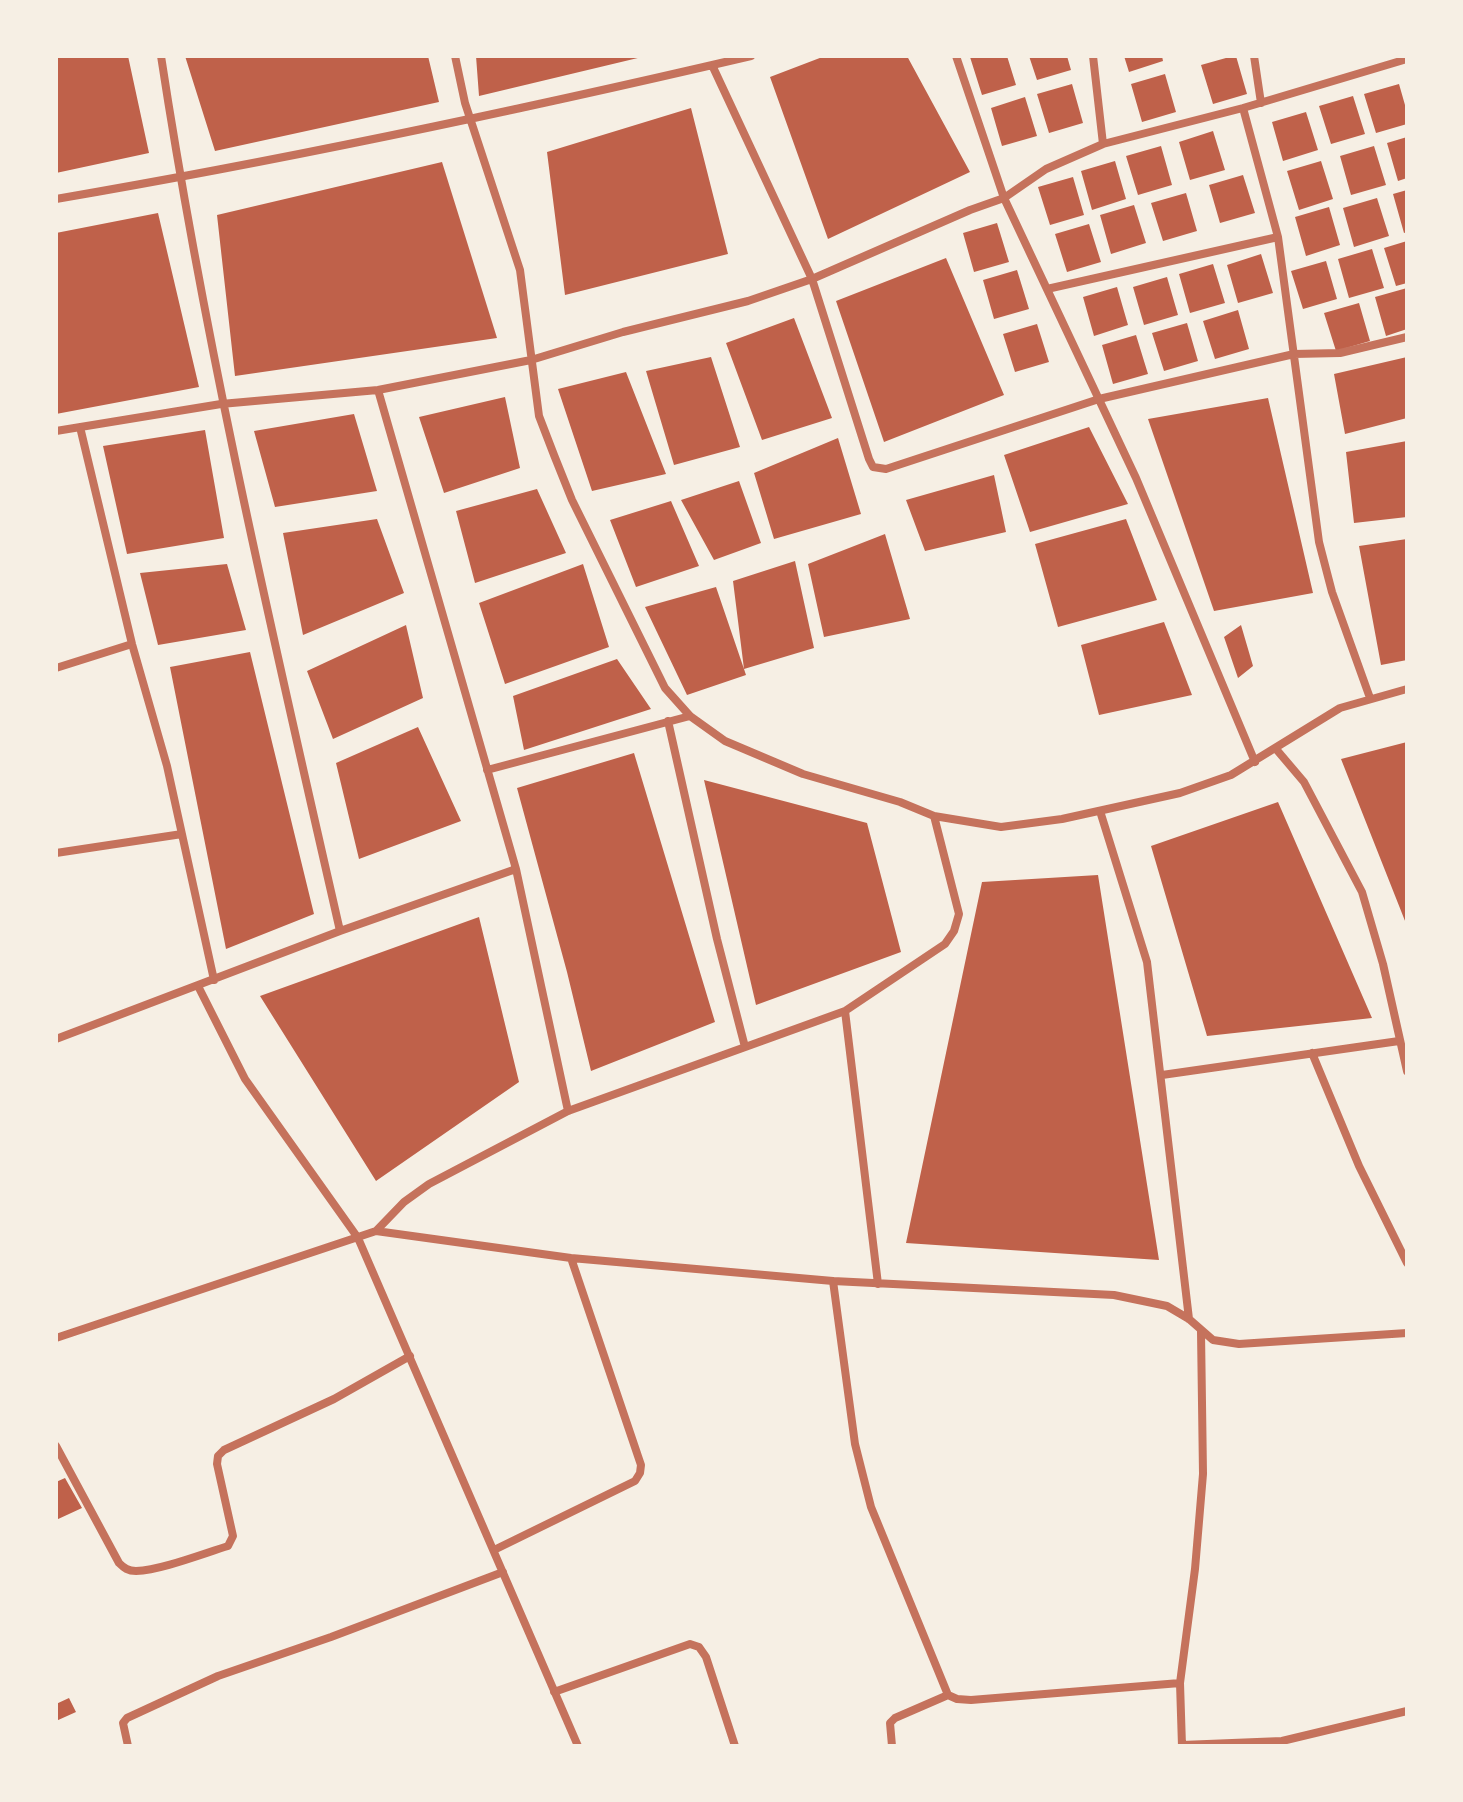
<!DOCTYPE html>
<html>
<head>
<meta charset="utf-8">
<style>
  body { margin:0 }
  #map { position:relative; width:1463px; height:1802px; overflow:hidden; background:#f6efe4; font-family:Cabin,sans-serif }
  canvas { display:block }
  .frame { position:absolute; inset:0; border:58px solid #f6efe4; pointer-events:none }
</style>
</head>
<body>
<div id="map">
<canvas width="1463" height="1802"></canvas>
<div class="frame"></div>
</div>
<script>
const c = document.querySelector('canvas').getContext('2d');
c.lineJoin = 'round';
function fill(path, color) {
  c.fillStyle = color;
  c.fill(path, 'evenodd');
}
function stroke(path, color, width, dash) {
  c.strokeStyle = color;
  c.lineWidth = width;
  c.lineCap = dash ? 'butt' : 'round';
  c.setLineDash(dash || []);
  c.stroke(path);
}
fill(new Path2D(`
  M56,56H128L149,153L56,173Z
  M185,56H428L439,102L215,151Z
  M476,56H642V57L479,96Z
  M825,56H907L970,172L828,239L770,77Z
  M974,56H1007L1016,85L982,95L970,57Z
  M1029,56H1067L1071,70L1037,80Z
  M1124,56H1162L1163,61L1129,72Z
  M1233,56H1236L1247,94L1213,104L1201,65Z
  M1165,74L1176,112L1142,122L1131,84Z
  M1072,84L1083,123L1049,133L1037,94Z
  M1399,84L1407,112V124L1376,133L1364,94Z
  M1353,96L1365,134L1331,144L1319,106Z
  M1025,97L1037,136L1002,146L991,108Z
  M691,108L728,254L565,295L547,152Z
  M1306,112L1318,150L1283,161L1272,122Z
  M1213,131L1225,170L1190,180L1179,142Z
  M1407,137V178L1398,181L1387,143Z
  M1161,146L1172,185L1138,195L1126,156Z
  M1374,146L1386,185L1351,195L1340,156Z
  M1115,161L1126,199L1092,210L1081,171Z
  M1321,161L1333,199L1299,210L1287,171Z
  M442,162L497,338L235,376L217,215Z
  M1243,175L1255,213L1220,223L1209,185Z
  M1073,177L1084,215L1050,225L1038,187Z
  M1407,190V232L1404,233L1393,194Z
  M1186,193L1197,231L1163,241L1151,203Z
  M1377,198L1389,236L1354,247L1343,208Z
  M1134,205L1146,243L1111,254L1100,215Z
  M1329,207L1340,245L1306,256L1295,217Z
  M158,213L199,387L56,414V233Z
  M997,223L1009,262L974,272L963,233Z
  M1089,224L1101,262L1067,272L1055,234Z
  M1407,241V283L1396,286L1384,248Z
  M1372,249L1384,288L1349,298L1338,259Z
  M1261,254L1273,293L1238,303L1227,265Z
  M946,258L1004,395L884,442L836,301Z
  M1326,261L1337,299L1303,309L1291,271Z
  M1213,264L1225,303L1190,313L1179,274Z
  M1017,270L1029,309L994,319L983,280Z
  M1167,277L1178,315L1144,325L1133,287Z
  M1117,287L1128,325L1094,336L1083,297Z
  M1407,288V329L1386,336L1375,297Z
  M1359,303L1370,341L1336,351L1324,313Z
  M1238,310L1249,349L1215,359L1203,321Z
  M794,318L832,418L762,440L726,343Z
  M1187,323L1198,361L1164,371L1152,333Z
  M1037,324L1049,362L1015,372L1003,334Z
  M1136,335L1148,374L1113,384L1102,345Z
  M711,357L740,447L674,465L646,371Z
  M1407,357V418L1345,434L1334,374Z
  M626,372L666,474L592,491L558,389Z
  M505,397L520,468L444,493L419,417Z
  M1268,398L1313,593L1214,611L1148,419Z
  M354,414L377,491L275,507L254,431Z
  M1089,427L1128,504L1030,532L1004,455Z
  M205,430L224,538L127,554L103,446Z
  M838,438L861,514L774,539L754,473Z
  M1407,441V517L1354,523L1346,452Z
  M994,475L1006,532L925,551L906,500Z
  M739,481L761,543L714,560L681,500Z
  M537,489L566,553L475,583L456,511Z
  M671,501L699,566L636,587L610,520Z
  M377,519L404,593L303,635L283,533Z
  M1126,519L1157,600L1058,627L1035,544Z
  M885,534L910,619L824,637L808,564Z
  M1407,539V660L1381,665L1359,546Z
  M795,561L814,648L744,669L746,675L687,695L645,607L716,587L744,669L733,581Z
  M227,564L246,630L158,645L140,573Z
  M583,564L609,647L505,684L479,603Z
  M1164,622L1192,695L1099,715L1081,645Z
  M406,625L423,698L333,739L307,671Z
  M1241,625L1253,666L1238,678L1224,637Z
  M250,652L314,914L226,949L170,667Z
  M617,659L651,709L524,750L513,696Z
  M418,727L461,821L359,859L336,763Z
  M1407,742V926L1341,759Z
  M634,753L715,1022L591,1071L567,972L517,788Z
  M704,780L867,823L901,952L756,1005Z
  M1278,802L1372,1018L1207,1036L1151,846Z
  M1098,875L1159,1260L906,1243L982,882Z
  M479,917L519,1082L376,1181L260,996Z
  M65,1478L82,1508L56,1520V1482Z
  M69,1698L76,1712L56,1721V1704Z`), '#bf614a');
stroke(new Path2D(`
  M161,56C206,351 274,641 340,931
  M455,56L465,103L520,270L539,416L554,455L572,500L665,688L690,716L725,741L803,774L900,802L934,816L1001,827L1062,819L1180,793L1231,775L1340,708L1407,689
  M956,56L1004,198L1136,478L1255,762
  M1093,56L1103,144
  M1254,56L1261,103
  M712,65L812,279L869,459L873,467L886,469L1099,399L1294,354L1340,353L1407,337
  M1243,108L1278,237L1319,542L1332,592L1370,698
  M56,199C289,159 520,110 751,56
  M1047,289L1278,237
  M378,390L516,869L568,1111
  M80,427L132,644L167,766L214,980
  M56,431L221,404L378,390L531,360L623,332L748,301L812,279L970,210L1004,198L1046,169L1103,144L1243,108L1407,59
  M56,668L132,644
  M668,721L717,939L745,1047
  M1276,749L1304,782L1362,892L1383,964L1407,1071
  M487,770L690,716
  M1100,811L1147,962L1189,1319
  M56,853L182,834
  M198,986L245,1079L358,1238L578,1746
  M845,1011L878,1284
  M56,1039L340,931L516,869
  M1312,1053L1359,1166L1407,1263
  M1162,1075L1399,1041
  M376,1231L404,1202L429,1184L568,1111L845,1011L945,944L954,931L959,914L934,816
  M833,1281L855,1444L871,1507L948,1695L957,1699L971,1700L1180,1683
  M56,1338L376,1231L571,1258L833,1281L1114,1295L1167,1306L1189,1319L1213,1340L1239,1344L1407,1333
  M56,1446L119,1563C124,1568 128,1571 136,1571C161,1570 202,1554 228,1546L233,1536L217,1464L218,1456L224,1450L334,1399L410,1356
  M494,1550L635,1481L640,1473L641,1465L571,1258
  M554,1692L690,1644L699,1647L706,1657L735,1746
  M1182,1745L1282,1741L1407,1711
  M128,1746L123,1723L127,1718L218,1676L331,1637L503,1572
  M892,1746L890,1723L895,1718L948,1695
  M1182,1746L1180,1683L1195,1569L1203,1474L1201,1332`), '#c5725c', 8);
</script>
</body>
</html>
